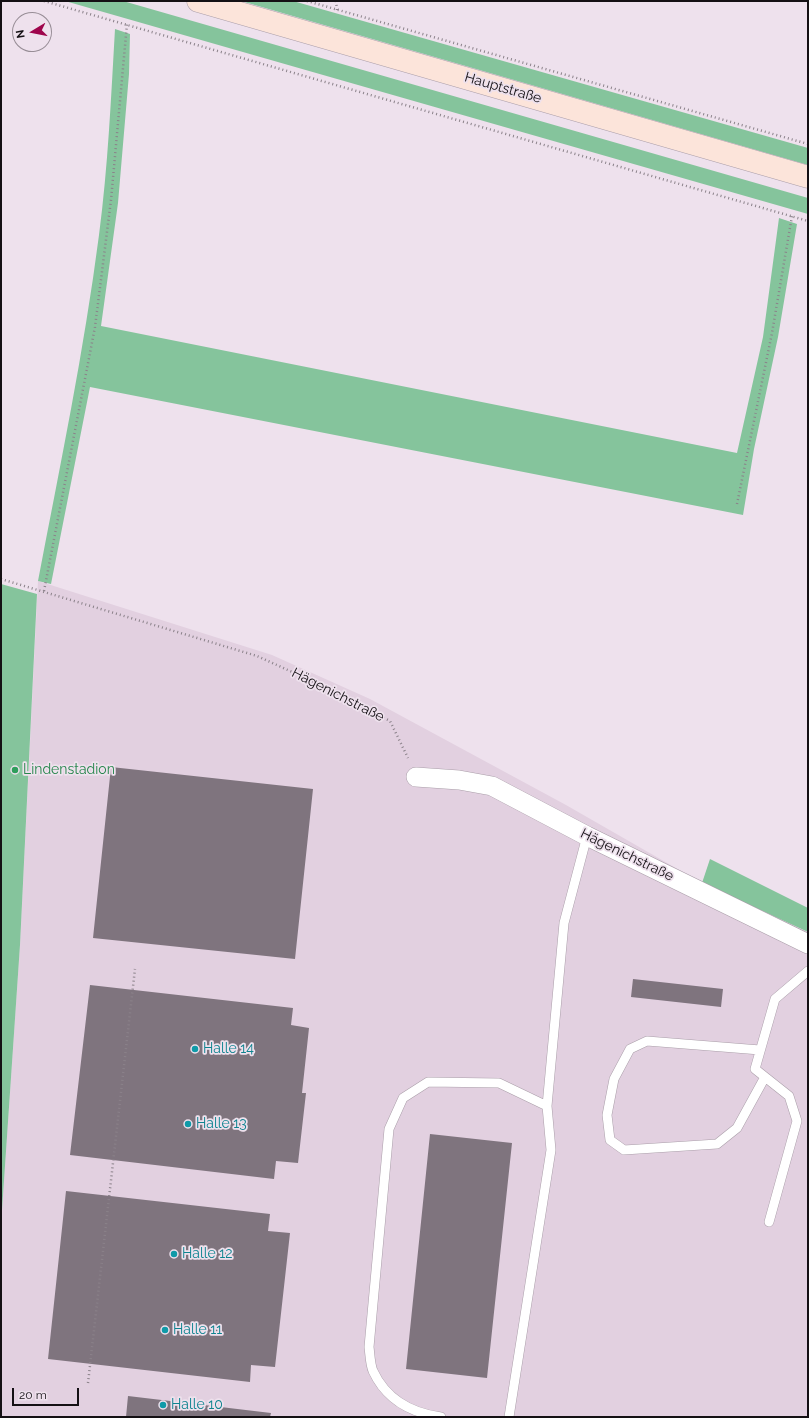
<!DOCTYPE html>
<html>
<head>
<meta charset="utf-8">
<style>
  body { margin:0 }
  #map { position:relative; width:809px; height:1418px; overflow:hidden; background:#eee1ed; font-family:Raleway,sans-serif }
  canvas { display:block }
  .frame { position:absolute; inset:0; border:2px solid #141014; pointer-events:none }
  .north { position:absolute; left:12px; top:12px; width:40px; height:40px; box-sizing:border-box; background:#eee1ed; border:1px solid #978d96; border-radius:50%; rotate:260deg; font-size:11px; font-weight:700; line-height:16px; text-align:center; color:#141014 }
  .north::after { content:''; display:block; margin:auto; width:14px; height:18px; background:#9e054c; clip-path:polygon(50% 0,100% 100%,50% 72%,0 100%) }
  .scale { position:absolute; left:12px; top:1388px; width:67px; height:18px; box-sizing:border-box; border:2px solid #141014; border-top:0; padding-left:5px; font-size:12px; line-height:14px; white-space:nowrap; color:#141014; -webkit-text-stroke:3px #eee1ed; paint-order:stroke }
</style>
</head>
<body>
<div id="map">
<canvas width="809" height="1418"></canvas>
<div class="frame"></div>
<div class="north">N</div>
<div class="scale">20 m</div>
</div>
<script>
const c = document.querySelector('canvas').getContext('2d');
c.lineJoin = 'round';
function fill(path, color) {
  c.fillStyle = color;
  c.fill(path, 'evenodd');
}
function stroke(path, color, width, dash) {
  c.strokeStyle = color;
  c.lineWidth = width;
  c.lineCap = dash ? 'butt' : 'round';
  c.setLineDash(dash || []);
  c.stroke(path);
}
function write(font, color, halo, rows, align = 'center') {
  c.font = font + ' Raleway,sans-serif';
  c.lineWidth = 3.5;
  c.setLineDash([]);
  c.textBaseline = 'middle';
  c.strokeStyle = halo;
  c.fillStyle = color;
  for (const [text, x, y, turn = 0] of rows) {
    c.save();
    c.translate(x, y);
    c.rotate((+turn || 0) * Math.PI / 180);
    c.textAlign = isNaN(turn) ? turn : align;
    if (halo) c.strokeText(text, 0, 0);
    c.fillText(text, 0, 0);
    c.restore();
  }
}
fill(new Path2D(`
  M38,581L272,655L370,699L566,805L702,883L808,932V1417H1V1225L20,945Z`), '#e2d0e0');
fill(new Path2D(`
  M65,1H123L808,198V214Z
  M241,1H293L808,148V165Z
  M115,29L130,34L129,74L118,203L101,326L737,453L763,337L779,218L797,224L778,337L754,449L743,515L90,387L51,584L38,581C60,466 84,351 99,235C108,167 111,98 115,29Z
  M1,584L37,594L20,945L1,1225Z
  M710,859L808,908V932L702,883Z`), '#85c49c');
fill(new Path2D(`
  M111,767L313,789L295,959L93,938Z
  M633,979L723,989L721,1007L631,997Z
  M90,985L293,1008L291,1025L309,1028L302,1093H306L298,1163L276,1161L274,1179L70,1155Z
  M430,1134L512,1143L487,1378L406,1369Z
  M66,1191L270,1214L268,1231L290,1233L275,1367L251,1365L250,1382L48,1359Z
  M128,1396L271,1413L270,1417H126Z`), '#7f747e');
const lane = new Path2D(`
  M760,1050L647,1041L630,1049L614,1079L607,1115L610,1140L624,1150L717,1144L737,1128L765,1077
  M547,1106L564,923L587,836
  M769,1222L797,1121L789,1096L755,1069L775,999L808,971
  M441,1417C411,1413 386,1399 373,1371C370,1364 370,1354 369,1347L389,1129L403,1098L428,1082L499,1083L547,1106L551,1150L509,1417`);
const street = new Path2D(`
  M416,777L459,780L492,786L587,836L808,944`);
const secondary = new Path2D(`
  M198,1L808,177`);
stroke(lane, '#aa9ea9', 10);
stroke(street, '#aa9ea9', 20);
stroke(secondary, '#aa9ea9', 23);
stroke(new Path2D(`
  M44,1L808,221
  M307,1L808,144
  M336,1L337,10
  M737,504L772,333L792,216
  M1,579L257,656L334,691L390,721L408,758
  M44,591L95,327L111,200L127,24
  M88,1383L135,969`), '#8b828a', 2.5, [1, 3]);
stroke(lane, '#fff', 9);
stroke(street, '#fff', 19);
stroke(secondary, '#fce4da', 22);
for (const [x, y, r, color] of [
  [15,770,4,"#2e9e5b"],
  [195,1049,4,"#0f9aa8"],
  [188,1124,4,"#0f9aa8"],
  [174,1254,4,"#0f9aa8"],
  [165,1330,4,"#0f9aa8"],
  [163,1405,4,"#0f9aa8"]
]) {
  const dot = new Path2D();
  dot.arc(x, y, r, 0, 2 * Math.PI);
  c.fillStyle = color;
  c.fill(dot);
  stroke(dot, '#eee1ed', 1.5);
}
write('14px', '#141014', '#eee1ed', [
  ["Hauptstraße",503,88,16],
  ["Hägenichstraße",338,695,27],
  ["Hägenichstraße",627,855,26]
]);
write('14px', '#27864d', '#eee1ed', [
  ["Lindenstadion",23,770]
], 'left');
write('14px', '#0d838f', '#eee1ed', [
  ["Halle 14",203,1049],
  ["Halle 13",196,1124],
  ["Halle 12",182,1254],
  ["Halle 11",173,1330],
  ["Halle 10",171,1405]
], 'left');
</script>
</body>
</html>
